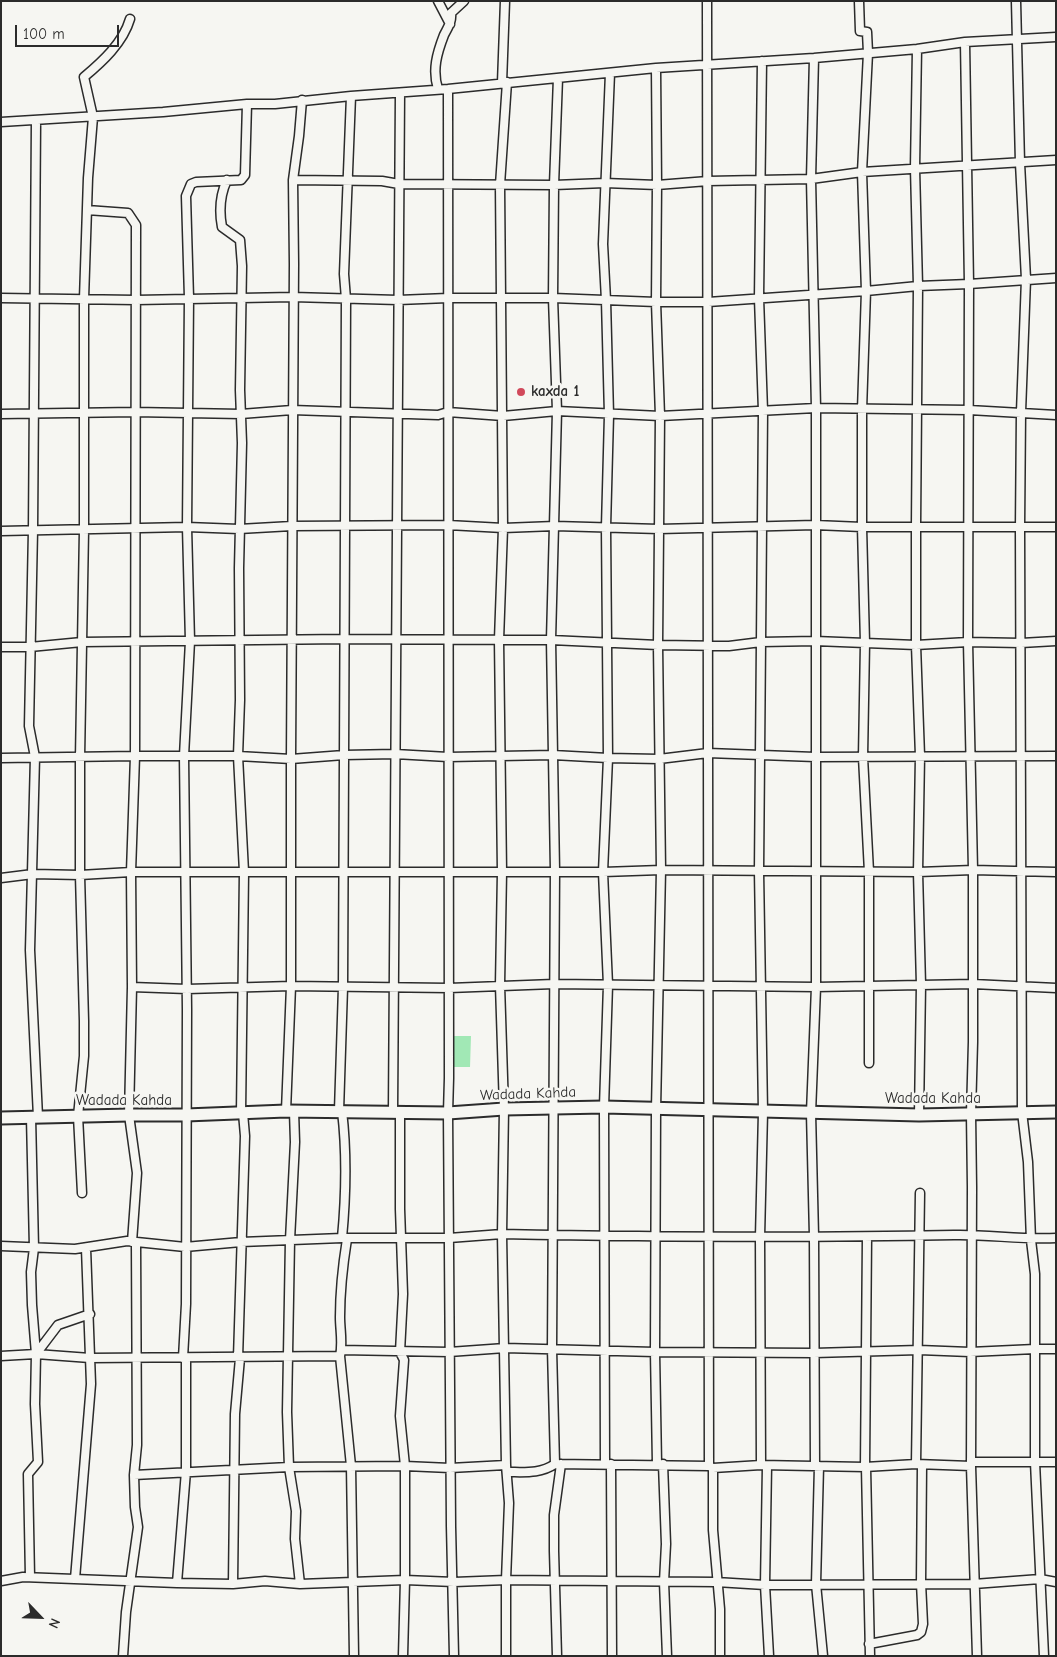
<!DOCTYPE html>
<html>
<head>
<meta charset="utf-8">
<style>
  body { margin:0 }
  #map { position:relative; width:1057px; height:1657px; overflow:hidden; background:#f6f6f2; font-family:"Comic Neue",sans-serif }
  canvas { display:block }
  .frame { position:absolute; inset:0; border:2px solid #2b2b2b; pointer-events:none }
  .north { position:absolute; left:15px; top:1592px; width:50px; height:50px; -webkit-text-stroke:4px #f6f6f2; paint-order:stroke; rotate:114deg; font-size:14px; font-weight:700; line-height:20px; text-align:center; color:#2b2b2b }
  .north::after { content:''; display:block; margin:auto; width:18px; height:22px; background:#2b2b2b; clip-path:polygon(50% 0,100% 100%,50% 72%,0 100%) }
  .scale { position:absolute; left:15px; top:25px; width:104px; height:22px; box-sizing:border-box; border:2px solid #2b2b2b; border-top:0; padding-left:6px; font-size:15px; line-height:18px; white-space:nowrap; color:#2b2b2b; -webkit-text-stroke:4px #f6f6f2; paint-order:stroke }
</style>
</head>
<body>
<div id="map">
<canvas width="1057" height="1657"></canvas>
<div class="frame"></div>
<div class="north">N</div>
<div class="scale">100 m</div>
</div>
<script>
const c = document.querySelector('canvas').getContext('2d');
c.lineJoin = 'round';
function fill(path, color) {
  c.fillStyle = color;
  c.fill(path, 'evenodd');
}
function stroke(path, color, width, dash) {
  c.strokeStyle = color;
  c.lineWidth = width;
  c.lineCap = dash ? 'butt' : 'round';
  c.setLineDash(dash || []);
  c.stroke(path);
}
function write(font, color, halo, rows, align = 'center') {
  c.font = font + ' "Comic Neue",sans-serif';
  c.lineWidth = 5;
  c.setLineDash([]);
  c.textBaseline = 'middle';
  c.strokeStyle = halo;
  c.fillStyle = color;
  for (const [text, x, y, turn = 0] of rows) {
    c.save();
    c.translate(x, y);
    c.rotate((+turn || 0) * Math.PI / 180);
    c.textAlign = isNaN(turn) ? turn : align;
    if (halo) c.strokeText(text, 0, 0);
    c.fillText(text, 0, 0);
    c.restore();
  }
}
fill(new Path2D(`
  M453,1036H471L470,1067H453Z`), '#a1e8b5');
const minor = new Path2D(`
  M438,1L450,24
  M707,1L709,1466
  M859,1L860,31L867,32L868,53L862,172L866,291L862,410V527L865,643L863,757L869,872V1063
  M1016,1L1020,163L1026,279L1021,412L1020,528L1022,1112L1028,1162L1031,1240L1035,1274V1462L1044,1656
  M965,42L969,284L968,642L973,870V1042L971,1114L972,1187L971,1466L977,1656
  M917,49L915,168L918,286L916,526V645L920,756L918,872L921,985L919,1115
  M814,58L811,179L816,408V987L811,1113L814,1236L815,1466
  M656,68L657,185L656,302L660,416L658,645L661,870L656,1109L655,1352L657,1464
  M502,83L505,1
  M438,89C432,70 437,53 444,35C448,27 452,22 451,13L464,1
  M448,89L449,1078L448,1113L451,1526L454,1656
  M36,121L33,530L29,726L35,757L30,950L38,1117
  M1,122L163,112L247,104H275L351,96L448,89L656,68L814,58L917,49L965,42L1056,37
  M227,180C220,195 219,211 222,227L240,240L242,266L240,390L242,443L239,568L240,700L238,756L244,872L241,1113
  M293,180L382,181L399,184L554,185L605,183L657,185L708,181L811,179L862,172L1056,160
  M87,210L128,213L136,225L135,756L131,872L132,987L129,1115L137,1173L132,1242
  M1,298L136,300L293,297L398,300L448,298H553L656,302H708L866,291L918,286L969,284L1056,278
  M1,414L135,412L241,414L292,410L438,415L448,412L503,416L557,411L660,416L816,408L969,410L1056,415
  M1,531L187,527L239,529L292,526L448,525L503,528L555,526L659,529L815,525L862,527H1056
  M1,647H30L82,642L344,639L551,640L658,645L729,646L761,642L815,641L916,645L968,642L1021,643L1056,641
  M1,758L135,756H238L291,759L344,755L395,754L448,757L553,755L608,758L659,759L708,753L815,757L1056,756
  M1,878L33,874L80,875L131,872H603L661,870L918,872L973,870L1056,872
  M132,987L187,989L291,986L449,988L554,984L816,987L973,984L1056,988
  M286,1111L291,986V759L294,264L293,180L299,136L302,100
  M294,1111L295,1142L290,1240L287,1412L289,1467L296,1511L295,1539L300,1584
  M339,1111L343,987L346,299L344,274L351,96
  M400,1111V1209L403,1294L400,1352L404,1360L400,1416L405,1466V1580L403,1656
  M393,1112L400,93
  M82,1193L78,1116L84,1056V1021L80,875V758L84,530V299L88,178L93,117L84,77C102,62 123,43 130,19
  M342,1238C346,1196 347,1153 342,1111
  M347,1239C343,1264 340,1291 340,1317C340,1330 343,1343 340,1356L351,1466L354,1656
  M1,1246L75,1249L127,1241L185,1247L241,1242L342,1238H449L502,1234C653,1237 803,1238 954,1235C988,1234 1021,1240 1056,1238
  M341,1350L449,1352L505,1348L655,1352L814,1353L919,1350L970,1352L1035,1349H1056
  M36,1354L90,1358L340,1356
  M1,1356L36,1354L58,1325L90,1314
  M183,1358L186,1304L187,1010L184,756L190,641L187,527L189,298L186,196L191,184L196,182L241,180L245,175L247,104
  M238,1358L245,1136L243,1113
  M971,1462H1056
  M555,1464L552,1349L555,871L551,640L557,411L553,298L554,185L558,78
  M605,1464L604,1107L608,985L603,872L608,758L606,527L609,415L606,300L603,244L610,73
  M611,1464L612,1656
  M663,1464L666,1544L664,1582L667,1656
  M916,1464L920,1193
  M761,1465L760,1237L763,1112L759,871L763,411L759,298L762,61
  M767,1466L765,1585L769,1656
  M819,1466L816,1584L823,1656
  M865,1467L916,1464L971,1466
  M866,1467L870,1656
  M713,1468V1530L720,1609V1656
  M507,1472C525,1472 540,1474 555,1464L709,1466L713,1468L761,1465L865,1467L867,1237
  M134,1475L289,1467L405,1466L450,1468L506,1465
  M30,1577L28,1474L38,1462L35,1404L36,1354L32,1305L31,1272L34,1248L31,1117
  M75,1579L91,1384L86,1248
  M1,1581L23,1577L177,1583L233,1584L265,1581L300,1584L405,1580L454,1582L506,1580L716,1582L765,1585L974,1584L1040,1579L1056,1582
  M177,1583L186,1471V1357
  M233,1584L235,1414L240,1358
  M869,1644L917,1635L921,1632L923,1624L921,1583L922,1466
  M123,1656L126,1612L138,1527L135,1507L134,1475L137,1445L136,1243
  M506,1656V1580L509,1503L506,1465L502,1234L504,1109L500,985L502,872L499,640L503,528L500,185L507,82
  M557,1656L554,1551V1515L561,1464`);
const secondary = new Path2D(`
  M1,1118L129,1115H186L286,1111L448,1113L504,1109L604,1107L919,1115L1056,1112`);
stroke(minor, '#2b2b2b', 11);
stroke(secondary, '#2b2b2b', 15);
stroke(minor, '#f6f6f2', 8);
stroke(secondary, '#f6f6f2', 11);
for (const [x, y, r, color] of [
  [521,392,5,"#d1495b"]
]) {
  const dot = new Path2D();
  dot.arc(x, y, r, 0, 2 * Math.PI);
  c.fillStyle = color;
  c.fill(dot);
  stroke(dot, '#f6f6f2', 2);
}
write('bold 15px', '#2b2b2b', '#f6f6f2', [
  ["kaxda 1",531,392]
], 'left');
write('15px', '#2b2b2b', '#f6f6f2', [
  ["Wadada Kahda",528,1094,-2],
  ["Wadada Kahda",933,1099],
  ["Wadada Kahda",124,1101]
]);
</script>
</body>
</html>
